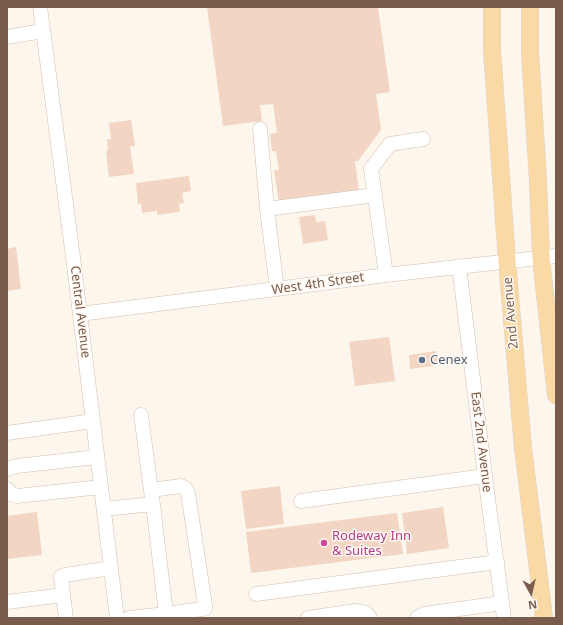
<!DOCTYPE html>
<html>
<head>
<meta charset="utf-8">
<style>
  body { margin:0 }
  #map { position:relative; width:563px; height:625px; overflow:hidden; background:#fdf6ec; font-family:"Noto Sans",sans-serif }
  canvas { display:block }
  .frame { position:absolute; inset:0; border:8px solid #7a5c4d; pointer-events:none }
  .north { position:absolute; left:511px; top:573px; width:40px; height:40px; -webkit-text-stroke:3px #fffaf3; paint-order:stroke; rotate:172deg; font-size:11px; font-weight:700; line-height:16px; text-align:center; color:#7a5c4d }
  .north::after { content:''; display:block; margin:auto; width:14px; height:18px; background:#7a5c4d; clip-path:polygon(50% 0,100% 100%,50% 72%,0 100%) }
</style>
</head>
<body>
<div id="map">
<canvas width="563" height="625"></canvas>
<div class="frame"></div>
<div class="north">N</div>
</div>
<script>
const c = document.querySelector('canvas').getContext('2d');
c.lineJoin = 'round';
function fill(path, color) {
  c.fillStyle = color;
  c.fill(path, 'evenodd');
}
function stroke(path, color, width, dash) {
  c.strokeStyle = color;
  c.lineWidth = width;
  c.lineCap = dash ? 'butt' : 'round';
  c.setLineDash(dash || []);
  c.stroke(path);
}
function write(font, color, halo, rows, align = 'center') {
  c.font = font + ' "Noto Sans",sans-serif';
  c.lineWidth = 3;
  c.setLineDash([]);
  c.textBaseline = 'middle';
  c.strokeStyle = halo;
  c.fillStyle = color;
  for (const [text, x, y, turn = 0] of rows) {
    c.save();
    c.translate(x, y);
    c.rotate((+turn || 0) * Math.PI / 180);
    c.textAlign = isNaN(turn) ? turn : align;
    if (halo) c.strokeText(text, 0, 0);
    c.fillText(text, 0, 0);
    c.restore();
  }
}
fill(new Path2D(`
  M207,7H378L390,92L376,94L381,130L358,161H355L359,191L279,202L274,170H279L276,151H272L270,134L277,133L273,104L260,105L262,121L223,126Z
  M131,120L135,146H130L134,174L109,177L106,151L108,150L107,139H111L109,123Z
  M189,176L191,191L182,193L184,203L179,204L180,212L157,215V211L142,213L141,203L138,204L136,183Z
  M315,215L316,222L325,221L328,240L303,244L299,217Z
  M16,247L21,289L7,291V249Z
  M389,337L395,381L355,386L349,342Z
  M436,351L438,365L410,369L409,355Z
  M280,486L284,524L246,529L241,491Z
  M443,507L449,548L407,554L402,513Z
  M37,512L42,555L7,559V516Z
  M397,513L403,554L251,573L246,532Z`), '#f3d5c3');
const minor = new Path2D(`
  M40,7L73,257L117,618
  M7,37L43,31
  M260,129L267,209L277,289
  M267,209L375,195
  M459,266L485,476L504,618
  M386,275L371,169L390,144L423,139
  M80,314L386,275L556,256
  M141,415L152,498
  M7,433L93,421
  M7,469L17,466L97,457
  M7,489L11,494L17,496L101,487
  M151,490L181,486L185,488L188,493L205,605V608L202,609L166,614V618
  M301,501L485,476
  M104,509L153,504L166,614L129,618
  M256,594L497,562
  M7,602L63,595
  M66,618L61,577L65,575L111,568
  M308,618L355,611L366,613L370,618
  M417,618L424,614L502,603`);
const major = new Path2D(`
  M492,7V50L507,261L523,448L544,618
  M530,7V53L538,181L541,258L556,395`);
stroke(minor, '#d1beb0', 15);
stroke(major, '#dad1cd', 18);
stroke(minor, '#fff', 14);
stroke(major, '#fbd9a5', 17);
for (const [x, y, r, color] of [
  [422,360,4,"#5c6f8a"],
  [324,543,4,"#d1479c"]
]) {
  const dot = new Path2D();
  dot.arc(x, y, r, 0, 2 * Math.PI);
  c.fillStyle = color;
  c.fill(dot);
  stroke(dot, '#fffaf3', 1.5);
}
write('13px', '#7a5c4d', '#fffaf3', [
  ["West 4th Street",318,284,-8],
  ["Central Avenue",80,312,83],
  ["2nd Avenue",511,313,-95],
  ["East 2nd Avenue",481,442,83]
]);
write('13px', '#4e5e75', '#fffaf3', [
  ["Cenex",430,360]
], 'left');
write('13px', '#b23c85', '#fffaf3', [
  ["Rodeway Inn",332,536],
  ["& Suites",332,551]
], 'left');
</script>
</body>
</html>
